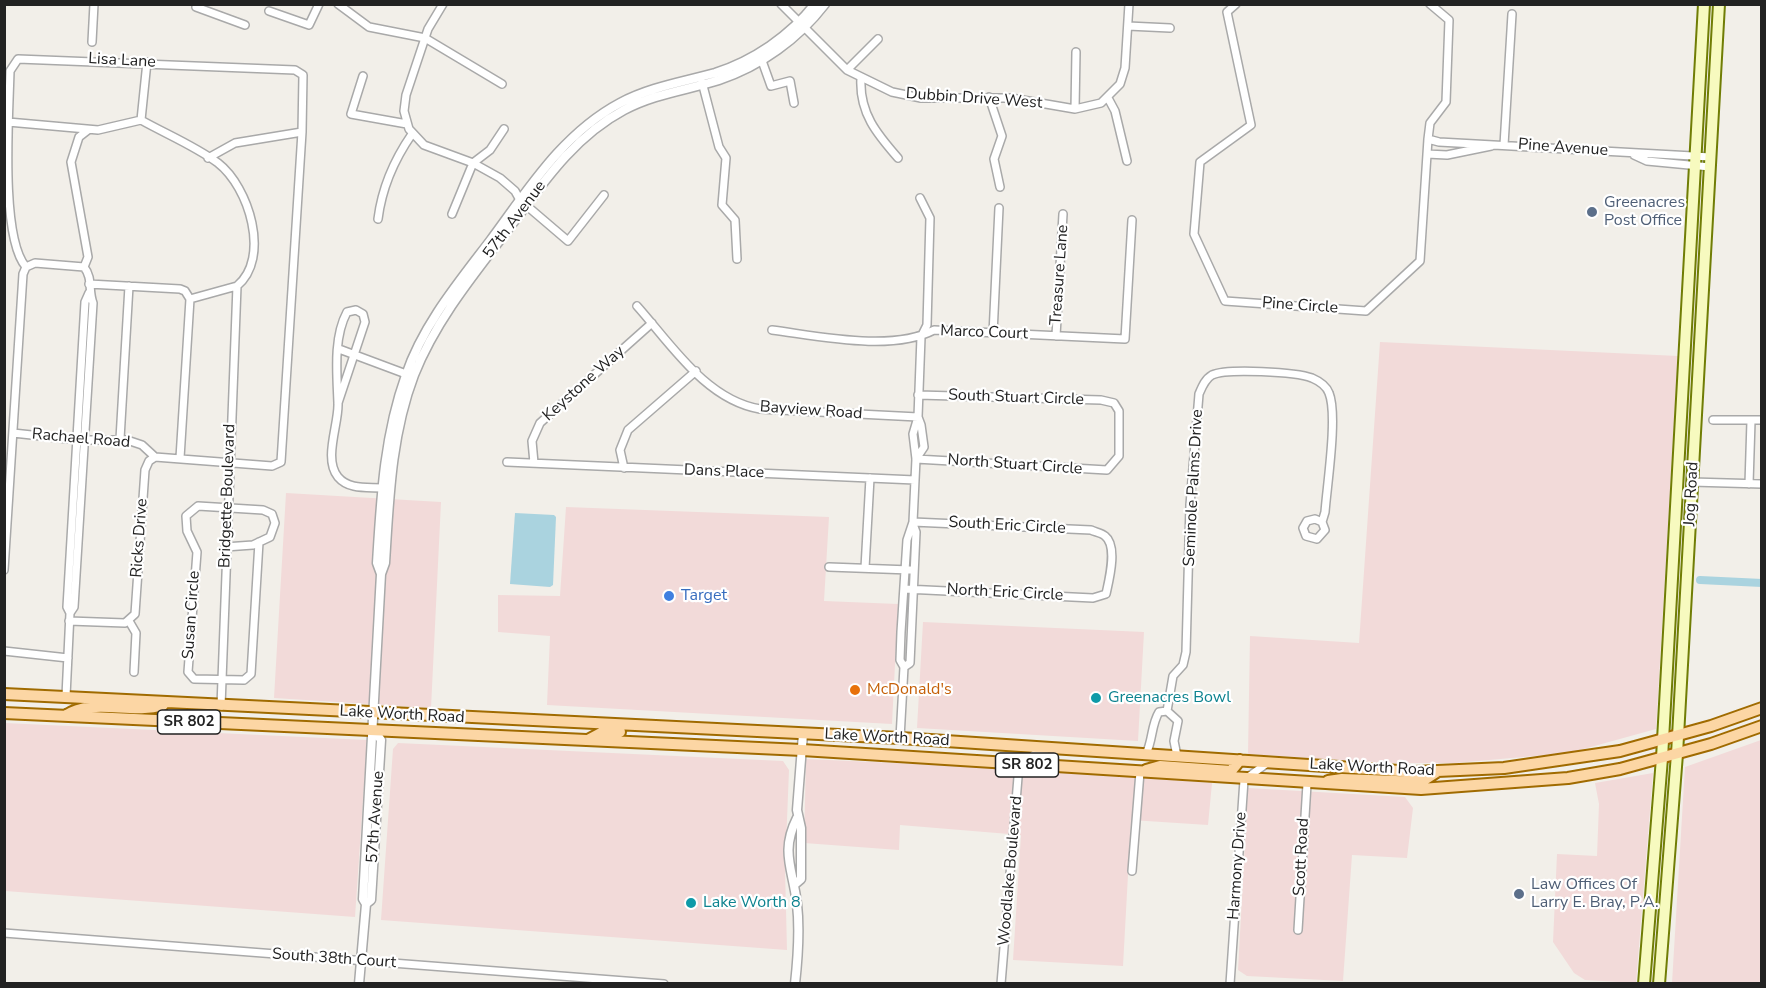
<!DOCTYPE html>
<html>
<head>
<meta charset="utf-8">
<style>
  body { margin:0 }
  #map { position:relative; width:1766px; height:988px; overflow:hidden; background:#f2efe9; font-family:"Nunito Sans",sans-serif }
  canvas { display:block }
  .frame { position:absolute; inset:0; border:6px solid #222; pointer-events:none }
</style>
</head>
<body>
<div id="map">
<canvas width="1766" height="988"></canvas>
<div class="frame"></div>
</div>
<script>
const c = document.querySelector('canvas').getContext('2d');
c.lineJoin = 'round';
function fill(path, color) {
  c.fillStyle = color;
  c.fill(path, 'evenodd');
}
function stroke(path, color, width, dash) {
  c.strokeStyle = color;
  c.lineWidth = width;
  c.lineCap = dash ? 'butt' : 'round';
  c.setLineDash(dash || []);
  c.stroke(path);
}
function write(font, color, halo, rows, align = 'center') {
  c.font = font + ' "Nunito Sans",sans-serif';
  c.lineWidth = 4.5;
  c.setLineDash([]);
  c.textBaseline = 'middle';
  c.strokeStyle = halo;
  c.fillStyle = color;
  for (const [text, x, y, turn = 0] of rows) {
    c.save();
    c.translate(x, y);
    c.rotate((+turn || 0) * Math.PI / 180);
    c.textAlign = isNaN(turn) ? turn : align;
    if (halo) c.strokeText(text, 0, 0);
    c.fillText(text, 0, 0);
    c.restore();
  }
}
fill(new Path2D(`
  M1380,342L1678,356L1656,729L1569,753L1455,763H1390L1248,754L1250,636L1359,643Z
  M286,493L441,502L431,708L274,698Z
  M566,507L829,517L824,601L898,604L892,724L547,705L550,636L498,632V595L560,596Z
  M923,622L1144,632L1138,741L917,728Z
  M5,723L367,740L355,917L5,891Z
  M1761,740V983H1672L1685,767Z
  M398,743L783,761L789,770L785,870L787,950L381,920L393,749Z
  M806,759L1031,769L1212,783L1208,825L1131,820L1123,966L1013,960L1021,835L900,825L899,850L804,843Z
  M1653,773L1636,983L1585,980L1574,973L1553,942L1557,854L1597,856L1599,804L1595,783Z
  M1248,788L1405,797L1413,808L1407,858L1352,855L1343,981L1247,976L1238,970Z`), '#f2dad9');
fill(new Path2D(`
  M515,513L554,515L556,517L553,585L550,587L510,584Z`), '#aad3df');
stroke(new Path2D(`
  M1700,580L1762,583`), '#aad3df', 8);
const minor = new Path2D(`
  M197,4L196,7L245,25
  M338,4L369,27L425,38L502,84
  M443,4L428,29L406,95L404,111L409,129L424,145L473,163L500,178L515,191L520,200L568,241L604,195
  M781,4L847,70L892,92L921,98H1011L1075,109L1101,103L1120,84L1125,68L1129,4
  M1236,4L1227,12L1251,125L1200,162L1194,234L1225,301L1366,311L1420,261L1428,139L1430,123L1446,102L1449,20L1430,4
  M269,11L309,25L319,4
  M1128,26L1170,28
  M92,42L94,4
  M761,58L771,86L790,81L794,103
  M847,70L878,39
  M363,76L351,114L407,124
  M861,78C859,113 877,134 898,158
  M702,82L719,147L726,158L722,205L735,220L737,259
  M989,97L1002,136L994,159L1000,187
  M1108,98L1115,111L1127,161
  M1075,109L1076,52
  M141,120L147,62
  M8,122L98,130L141,120C166,134 195,146 218,163C249,187 271,258 237,286L221,706
  M1428,139L1439,142L1711,157
  M1504,145L1512,14
  M1427,154L1447,155L1491,146
  M1634,155L1647,161L1710,167
  M208,158L235,143L302,132
  M452,214L473,163L490,150L504,129
  M378,219C382,187 394,160 412,134
  M26,267L35,263L84,267C93,278 88,290 93,303L74,607L70,613
  M84,267L88,257L71,162L79,137L88,130
  M89,284L180,289L185,291L190,299
  M190,299L237,286
  M637,306C671,344 706,400 760,409L918,417
  M772,330C819,336 892,352 934,330L1125,339L1132,220
  M993,334L999,208
  M1056,336L1063,214
  M339,349L406,374
  M338,403L365,322L363,314L356,310L347,312C333,338 337,374 338,403C339,424 323,459 338,477C349,490 367,487 382,488
  M1713,420H1762
  M13,433L78,440H127L142,445L155,457L272,466L281,462L302,132L303,75L295,70L18,59L10,71C9,114 0,237 26,267
  M120,439L129,286
  M180,458L190,299
  M916,459L1107,470L1119,456V411L1114,403L1101,400L918,395
  M916,459L924,447L921,425L918,417
  M507,462L915,480
  M534,463L532,441L540,423L652,323
  M624,468L620,450L628,430L696,371
  M1692,482L1762,484
  M1749,484L1751,421
  M225,547L253,545L270,537L275,523L272,514L263,510L198,506L186,516L187,531L197,552L188,672L194,679L244,680L251,674L259,542
  M829,567L910,570
  M865,568L870,478
  M4,570L23,274L26,267
  M905,589L1093,598L1106,594C1109,580 1118,546 1105,536C1102,533 1095,532 1091,530L913,522
  M69,621L125,623L135,614L145,470L149,461L155,457
  M129,621L136,633L134,672
  M4,651L68,658
  M904,667L910,663L916,532L913,524
  M66,696L70,613L67,607L85,302L89,293
  M1167,711L1173,676L1183,665L1186,652L1190,505L1199,394C1202,387 1205,379 1212,375C1227,368 1296,372 1312,378C1319,381 1326,385 1329,393C1338,415 1327,485 1325,512L1322,522L1325,530L1317,539L1306,536L1303,528L1307,521L1315,519L1322,522
  M900,738L904,667L900,660L901,632L907,540L913,522L916,459L913,434L918,417L921,337L927,325L930,218L920,198
  M1146,754C1153,740 1151,725 1159,712L1167,711L1178,721L1174,741L1177,756
  M1132,871L1140,772
  M1298,930L1307,784
  M4,933L664,984
  M1001,984L1019,765L1036,753L1045,751
  M1230,984L1244,780L1266,764`);
const tertiary = new Path2D(`
  M381,574L377,563C381,499 384,436 406,375C423,325 458,283 490,241C528,190 562,134 620,103C650,87 683,82 715,73C753,61 790,36 815,4
  M794,885L801,879V828L797,810L803,734
  M366,904L371,900L381,740L374,730
  M359,984L366,904L363,899L381,574L385,563C389,500 391,435 414,375C437,317 479,268 516,219C547,177 577,135 624,110C654,94 687,90 719,80C761,66 798,39 825,4
  M795,984C798,957 800,930 797,904C793,869 780,852 797,818`);
const secondary = new Path2D(`
  M1644,984L1662,758L1704,4
  M1659,984L1677,754L1719,4`);
const primary = new Path2D(`
  M4,694L900,738L1415,772L1504,768L1620,751L1711,726L1762,708
  M4,713L802,750L1421,789L1568,778L1620,769L1711,744L1762,726
  M65,716C93,697 131,715 163,705
  M588,740L603,732H620
  M1146,770L1160,766L1231,771L1240,760
  M1328,781L1342,779L1421,782L1438,771`);
stroke(minor, '#a9a9a9', 10);
stroke(tertiary, '#a9a9a9', 11);
stroke(secondary, '#707d05', 14);
stroke(primary, '#a06b00', 14);
stroke(minor, '#fff', 7);
stroke(tertiary, '#fff', 8);
stroke(secondary, '#f7fabf', 10);
stroke(primary, '#fcd6a4', 10);
for (const [x, y, r, color] of [
  [1592,212,6,"#5c6f8a"],
  [669,596,6,"#3f7fe0"],
  [855,690,6,"#e8710a"],
  [1096,698,6,"#0f9aa8"],
  [1519,894,6,"#5c6f8a"],
  [691,903,6,"#0f9aa8"]
]) {
  const dot = new Path2D();
  dot.arc(x, y, r, 0, 2 * Math.PI);
  c.fillStyle = color;
  c.fill(dot);
  stroke(dot, '#fff', 2);
}
for (const [x, y, w] of [
  [189,722,63],
  [1027,765,63]
]) {
  const box = new Path2D();
  box.roundRect(x - w / 2, y - 12, w, 24, 4.5);
  c.fillStyle = '#fff';
  c.fill(box);
  stroke(box, '#222', 1.5);
}
write('bold 15px', '#222', null, [
  ["SR 802",189,722],
  ["SR 802",1027,765]
]);
write('16px', '#222', '#fff', [
  ["Lisa Lane",122,61,3],
  ["Dubbin Drive West",974,99,4],
  ["Pine Avenue",1563,148,4],
  ["57th Avenue",515,220,-53],
  ["Treasure Lane",1060,275,-86],
  ["Pine Circle",1300,306,4],
  ["Marco Court",984,333,2],
  ["Keystone Way",584,384,-42],
  ["South Stuart Circle",1016,398,2],
  ["Bayview Road",811,411,4],
  ["Rachael Road",81,439,5],
  ["North Stuart Circle",1015,465,4],
  ["Dans Place",724,472,2],
  ["Seminole Palms Drive",1194,488,-87],
  ["Jog Road",1692,494,-87],
  ["Bridgette Boulevard",228,496,-88],
  ["South Eric Circle",1007,526,3],
  ["Ricks Drive",140,538,-86],
  ["North Eric Circle",1005,593,3],
  ["Susan Circle",192,615,-86],
  ["Lake Worth Road",402,715,3],
  ["Lake Worth Road",887,738,3],
  ["Lake Worth Road",1372,768,3],
  ["57th Avenue",376,817,-86],
  ["Scott Road",1302,857,-87],
  ["Harmony Drive",1238,866,-86],
  ["Woodlake Boulevard",1011,871,-85],
  ["South 38th Court",334,959,4]
]);
write('16px', '#4e5e75', '#fff', [
  ["Greenacres",1604,203],
  ["Post Office",1604,221],
  ["Law Offices Of",1531,885],
  ["Larry E. Bray, P.A.",1531,903]
], 'left');
write('16px', '#366cbe', '#fff', [
  ["Target",681,596]
], 'left');
write('16px', '#c56008', '#fff', [
  ["McDonald's",867,690]
], 'left');
write('16px', '#0d838f', '#fff', [
  ["Greenacres Bowl",1108,698],
  ["Lake Worth 8",703,903]
], 'left');
</script>
</body>
</html>
